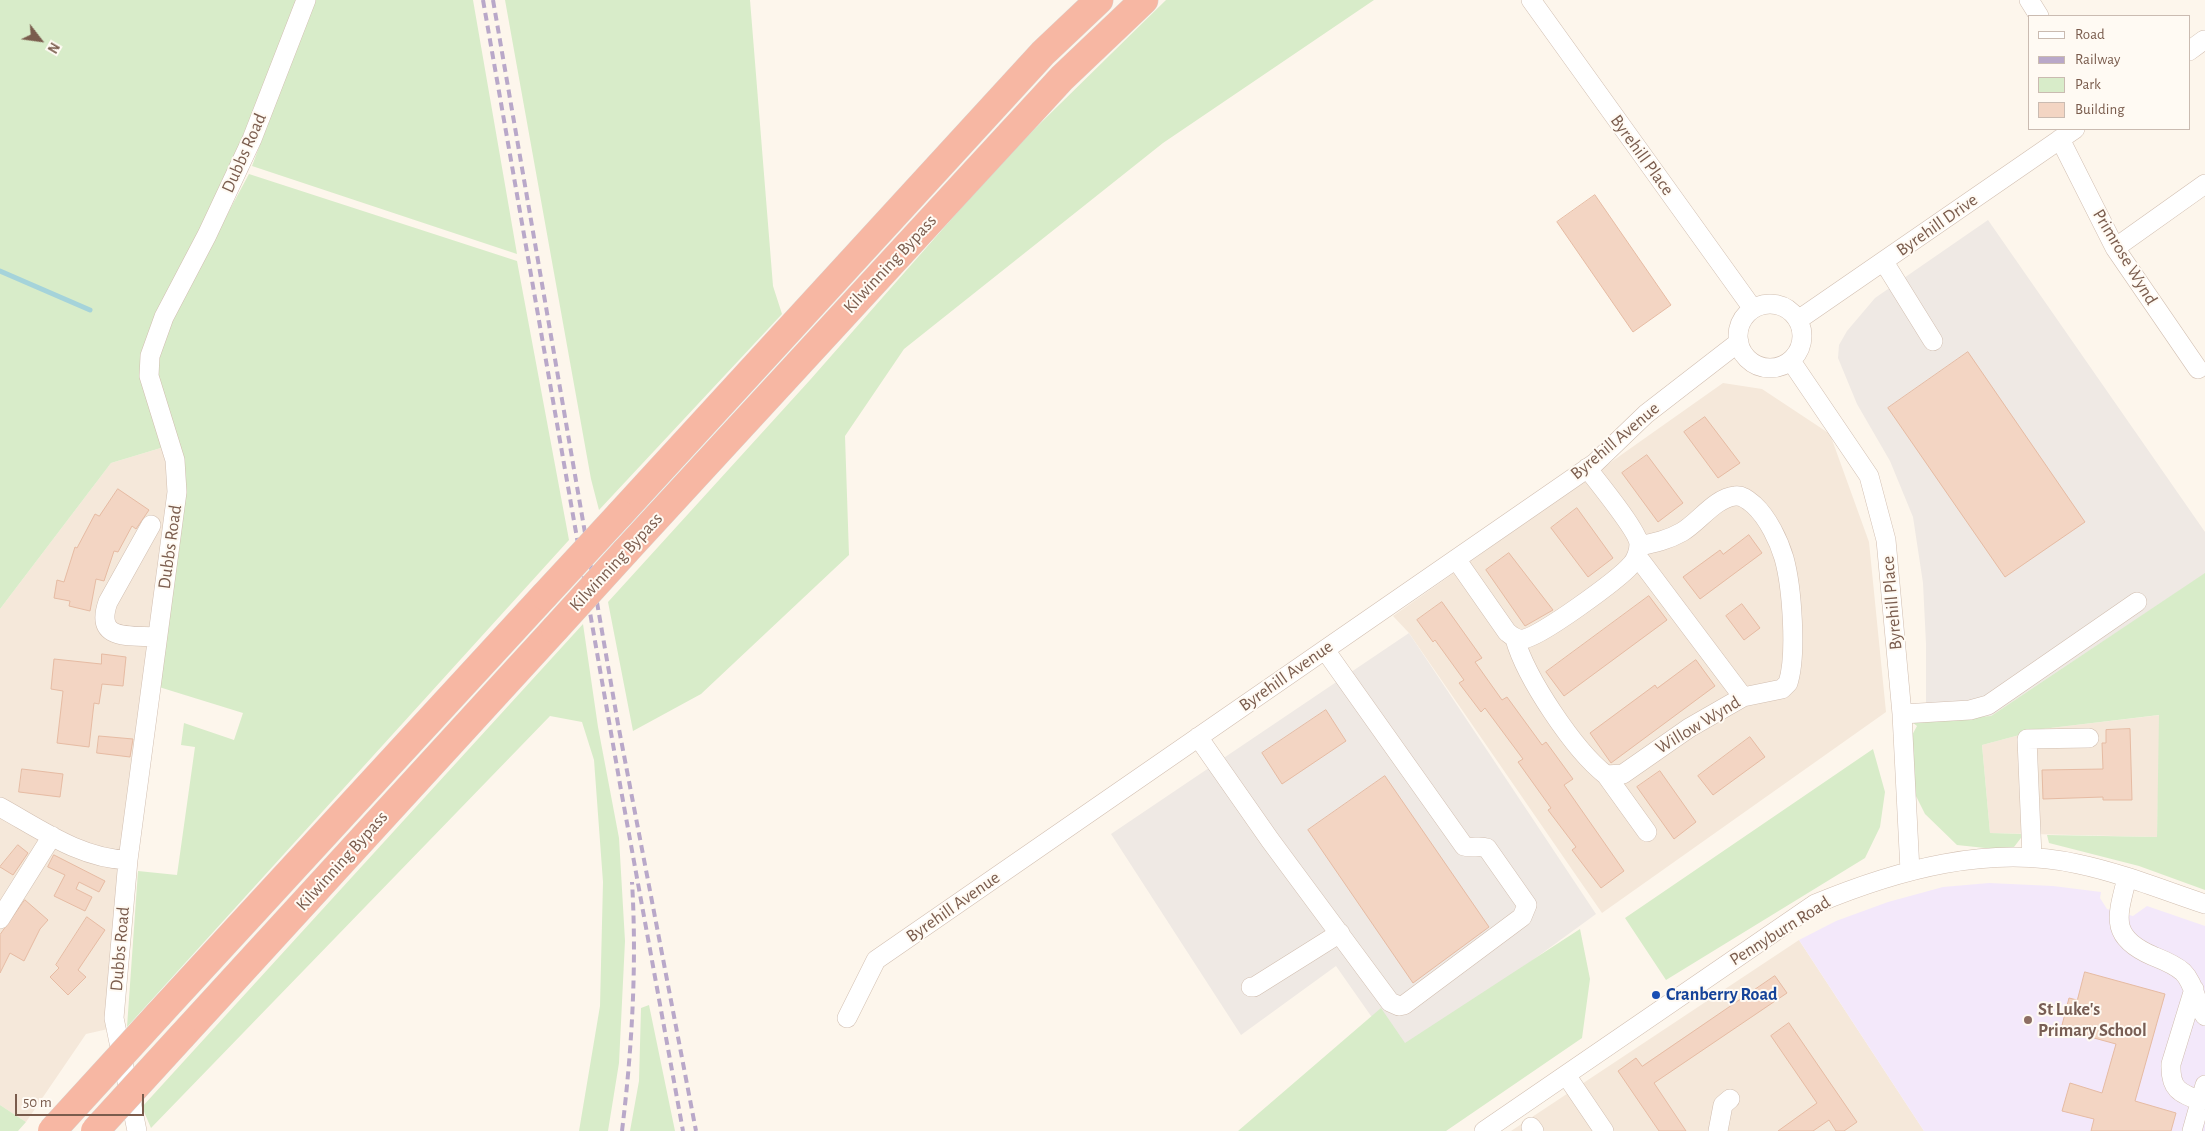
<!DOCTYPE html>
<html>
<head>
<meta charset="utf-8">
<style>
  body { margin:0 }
  #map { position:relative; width:2205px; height:1131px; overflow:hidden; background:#fdf6ec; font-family:"Alegreya Sans",sans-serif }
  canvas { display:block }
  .legend { position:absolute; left:2028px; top:15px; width:162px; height:115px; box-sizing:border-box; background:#fffaf3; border:1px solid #cabbb1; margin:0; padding:6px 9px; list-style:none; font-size:15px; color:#7a5c4d }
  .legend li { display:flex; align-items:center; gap:10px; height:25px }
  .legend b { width:25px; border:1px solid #cabbb1 }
  .north { position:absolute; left:15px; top:15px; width:50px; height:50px; -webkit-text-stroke:4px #fffaf3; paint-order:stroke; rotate:120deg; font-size:14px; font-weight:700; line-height:20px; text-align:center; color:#7a5c4d }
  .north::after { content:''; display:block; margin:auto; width:18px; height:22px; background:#7a5c4d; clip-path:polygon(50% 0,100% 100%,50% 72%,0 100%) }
  .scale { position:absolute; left:15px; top:1094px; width:129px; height:22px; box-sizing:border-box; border:2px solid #7a5c4d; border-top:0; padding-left:6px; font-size:15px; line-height:18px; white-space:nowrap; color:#7a5c4d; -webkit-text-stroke:4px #fffaf3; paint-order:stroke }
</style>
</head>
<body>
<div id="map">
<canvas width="2205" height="1131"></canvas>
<ul class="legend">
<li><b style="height:6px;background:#fff"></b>Road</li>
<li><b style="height:6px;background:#b9a8c9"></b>Railway</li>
<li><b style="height:14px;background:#d8ecc9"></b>Park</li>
<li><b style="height:14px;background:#f3d5c3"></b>Building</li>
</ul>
<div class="north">N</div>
<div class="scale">50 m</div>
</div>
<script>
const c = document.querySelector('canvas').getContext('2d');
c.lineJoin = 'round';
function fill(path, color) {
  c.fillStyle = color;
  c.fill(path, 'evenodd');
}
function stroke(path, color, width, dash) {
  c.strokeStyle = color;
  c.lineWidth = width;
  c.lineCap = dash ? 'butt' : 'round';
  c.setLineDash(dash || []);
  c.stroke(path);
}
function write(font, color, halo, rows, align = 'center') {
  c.font = font + ' "Alegreya Sans",sans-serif';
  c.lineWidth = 4;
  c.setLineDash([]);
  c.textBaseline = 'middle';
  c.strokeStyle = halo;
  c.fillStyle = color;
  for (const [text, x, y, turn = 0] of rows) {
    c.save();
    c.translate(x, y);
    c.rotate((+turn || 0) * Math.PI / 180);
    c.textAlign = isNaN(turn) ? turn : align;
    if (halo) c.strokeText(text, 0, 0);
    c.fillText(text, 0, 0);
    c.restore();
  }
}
fill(new Path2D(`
  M1723,383L1762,389L1830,434L1869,542L1886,712L1602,913L1409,633L1393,616Z
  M164,447L171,495L108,1029L86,1034L26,1122L0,1105V609L111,463Z
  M2160,715L2157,837L1990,833L1982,745L2042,729Z
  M1799,940L1924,1131H1511Z`), '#f5e8da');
fill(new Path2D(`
  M1988,220L2205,532V574L1991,716L1926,722V644L1923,583L1913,517L1890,461L1857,404L1838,358L1839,345L1847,331L1875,298Z
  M1409,633L1596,914L1404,1054L1371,1016L1336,966L1241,1035L1111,834Z`), '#efe9e4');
fill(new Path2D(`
  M1989,883L2053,886L2101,892L2100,898L2107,909L2133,916L2147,906L2205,926V1131H1924L1799,940L1836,921L1888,902L1943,887Z`), '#f3e8fa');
fill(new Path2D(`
  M0,0H299L250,128L149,331L140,372L164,447L111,463L0,609Z
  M314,0H473L517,254L252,166Z
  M505,0H750L773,286L782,314L599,510L591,479Z
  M1166,0H1374L1163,143L904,349L845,436L849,555L701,694L633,731L608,602L810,380L1006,157Z
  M249,174L517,261L569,540L127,1027L138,871L177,875L195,747L181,745L184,723L234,740L243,713L159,687L179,538L157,379L160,348L188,287Z
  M2205,573V890L2139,866L2049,843L2047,835L2157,837L2159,715L2042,729L1982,745L1990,833L2024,834L2014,847L2004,850L1957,845L1925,814L1914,792L1911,737L1917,726L1912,722L1991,716Z
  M583,624L598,727L619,838L625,941L619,1063L608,1131H579L600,1006L603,882L594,760L582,722L550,716L151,1128L142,1107Z
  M1873,749L1885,792L1880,827L1865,858L1666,980L1625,918Z
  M1580,929L1590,979L1582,1038L1446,1131H1238L1381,1008L1405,1043Z
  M649,1005L675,1131H630L639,1081L641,1008Z
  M0,1105L26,1122L18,1131H0Z`), '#d8ecc9');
stroke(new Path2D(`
  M0,271L90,310`), '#a5d3da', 5);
const building = new Path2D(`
  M1595,195L1671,305L1633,332L1557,222Z
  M1968,352L2085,522L2005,577L1888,408Z
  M1705,417L1740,463L1718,478L1684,432Z
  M1647,455L1683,503L1658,522L1622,473Z
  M118,489L149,510L136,529L132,526L118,552L114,551L104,581L96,579L90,611L69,606L70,601L54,598L57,580L64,582L75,547L77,548L95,514L99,516Z
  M1577,508L1613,558L1588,577L1551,528Z
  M1749,535L1762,553L1700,599L1683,577L1720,550L1723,554Z
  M1509,553L1553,610L1525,626L1486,570Z
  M1649,596L1667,620L1564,696L1546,672Z
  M1442,602L1482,658L1475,662L1502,700L1507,697L1542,745L1546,742L1573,779L1564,785L1624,871L1601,888L1572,850L1576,847L1548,810L1551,808L1518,762L1523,759L1485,708L1481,712L1459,683L1464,680L1435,640L1433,642L1417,620Z
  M1742,604L1760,628L1744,640L1726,616Z
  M102,654L126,657L123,686L102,684L99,704L94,703L89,747L57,743L63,691L51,689L54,659L101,664Z
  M1696,660L1715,686L1611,763L1590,733L1655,685L1657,688Z
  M1326,710L1346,741L1282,784L1262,753Z
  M2130,729L2132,800H2103V797L2043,799L2042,770L2103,769L2102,743H2106V730Z
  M99,736L133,739L130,757L97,753Z
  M1750,737L1765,757L1713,795L1698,776Z
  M22,769L63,774L60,797L19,792Z
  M1660,771L1696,822L1674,839L1637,787Z
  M1385,776L1489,927L1413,983L1308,830Z
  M18,845L28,853L13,875L0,867Z
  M54,855L105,881L99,892L79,882L76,889L92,897L85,911L54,896L65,875L48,867Z
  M25,900L48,920L40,929L24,961L10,953L0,973V935Z
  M87,917L105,930L78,970L86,977L68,995L50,977L59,968L56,965Z
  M2085,972L2165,994L2135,1101L2176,1113L2171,1131H2091L2094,1119L2062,1111L2070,1083L2102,1093L2116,1044L2061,1029L2069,998L2077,1000Z
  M1775,976L1787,993L1654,1083L1686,1131H1659L1618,1071L1636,1058L1642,1066Z
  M1789,1023L1857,1122L1844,1131H1836L1829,1120L1813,1131H1778L1817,1103L1771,1036Z`);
fill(building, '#f3d5c3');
stroke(building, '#e6bba3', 1);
const minor = new Path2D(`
  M1531,0L1753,309
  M2029,0L2039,16
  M2189,51L2204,40
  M2060,139L2115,248L2198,369
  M2115,248L2205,184
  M1884,262L1933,341
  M1738 336a32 32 0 1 1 64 0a32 32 0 1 1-64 0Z
  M1798,320L2075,129
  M1791,361L1869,476L1886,540L1902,714L1910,871
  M151,525L108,602C94,642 130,635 157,637
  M1637,556L1743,697
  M1456,559L1507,632C1512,636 1516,640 1523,639C1539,638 1619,579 1631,565C1636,560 1639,551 1639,544C1638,531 1597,481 1587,468
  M1515,639C1526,678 1574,750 1606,775L1623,774L1689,728L1743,697L1782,689L1788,683C1797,655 1792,587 1784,558C1779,541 1768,518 1754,505C1748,500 1743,495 1735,496C1715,498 1699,522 1682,532C1668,540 1654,543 1639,546
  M1902,714L1970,710L1988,705L2137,602
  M1198,737L1270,840L1390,1002L1399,1006L1404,1005L1522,917L1527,905L1487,848C1479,845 1472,849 1464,846L1325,650
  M1606,775L1647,832
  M0,807C40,829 81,859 128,860
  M2032,857L2027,739L2089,738
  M2127,878C2117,917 2109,937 2153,956C2163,960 2174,964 2183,972C2195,984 2195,1003 2205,1016
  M0,919L52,836
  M1251,987H1254L1340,933
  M2194,989L2171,1064C2170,1089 2179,1093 2201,1101
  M847,1018L876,960L1595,463L1646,414L1739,342
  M1566,1075L1604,1131
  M1531,1127L1534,1131
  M137,1131L114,1018L128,860L177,492L175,460L149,376L150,356L164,317L207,235L252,139L306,0
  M1484,1131L1815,904C1897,870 1989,844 2078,864C2121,873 2163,890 2205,904
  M1718,1131L1723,1105L1730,1099
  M2192,1131L2205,1085`);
const highway = new Path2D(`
  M620,514L1043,53L1099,0
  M626,551L1062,78L1144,0
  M159,1014L544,596
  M182,1036L555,629`);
stroke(minor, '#d1beb0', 20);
stroke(highway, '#dad1cd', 29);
stroke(minor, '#fff', 19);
stroke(highway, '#f7b7a3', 28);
stroke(new Path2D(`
  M483,0L621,790L683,1131
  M493,0L618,724L696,1131
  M622,1131C632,1049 637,964 632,882`), '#b9a8c9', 4, [8, 5]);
const highwayBridge = new Path2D(`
  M544,596L620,514
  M555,629L626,551
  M52,1131L159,1014
  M95,1131L182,1036`);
stroke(highwayBridge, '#dad1cd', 29, []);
stroke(highwayBridge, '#f7b7a3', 28);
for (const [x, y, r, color] of [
  [1656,995,5,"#1a4fb4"],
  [2028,1020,5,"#8d6e63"]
]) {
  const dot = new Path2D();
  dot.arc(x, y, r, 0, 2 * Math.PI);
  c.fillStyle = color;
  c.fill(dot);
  stroke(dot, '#fffaf3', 2);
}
write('18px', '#7a5c4d', '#fffaf3', [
  ["Dubbs Road",244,153,-66],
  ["Byrehill Place",1642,155,54],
  ["Byrehill Drive",1937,225,-35],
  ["Primrose Wynd",2125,257,59],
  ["Kilwinning Bypass",890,264,-47],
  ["Byrehill Avenue",1615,441,-40],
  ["Dubbs Road",170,547,-82],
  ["Kilwinning Bypass",616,562,-47],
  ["Byrehill Place",1892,603,-95],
  ["Byrehill Avenue",1286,676,-35],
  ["Willow Wynd",1698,725,-31],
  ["Kilwinning Bypass",342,861,-48],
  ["Byrehill Avenue",953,907,-35],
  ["Pennyburn Road",1780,931,-32],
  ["Dubbs Road",120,949,-85]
]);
write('bold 18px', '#164399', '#fffaf3', [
  ["Cranberry Road",1666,995]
], 'left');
write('bold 18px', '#785e54', '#fffaf3', [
  ["St Luke's",2038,1010],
  ["Primary School",2038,1031]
], 'left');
</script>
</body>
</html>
